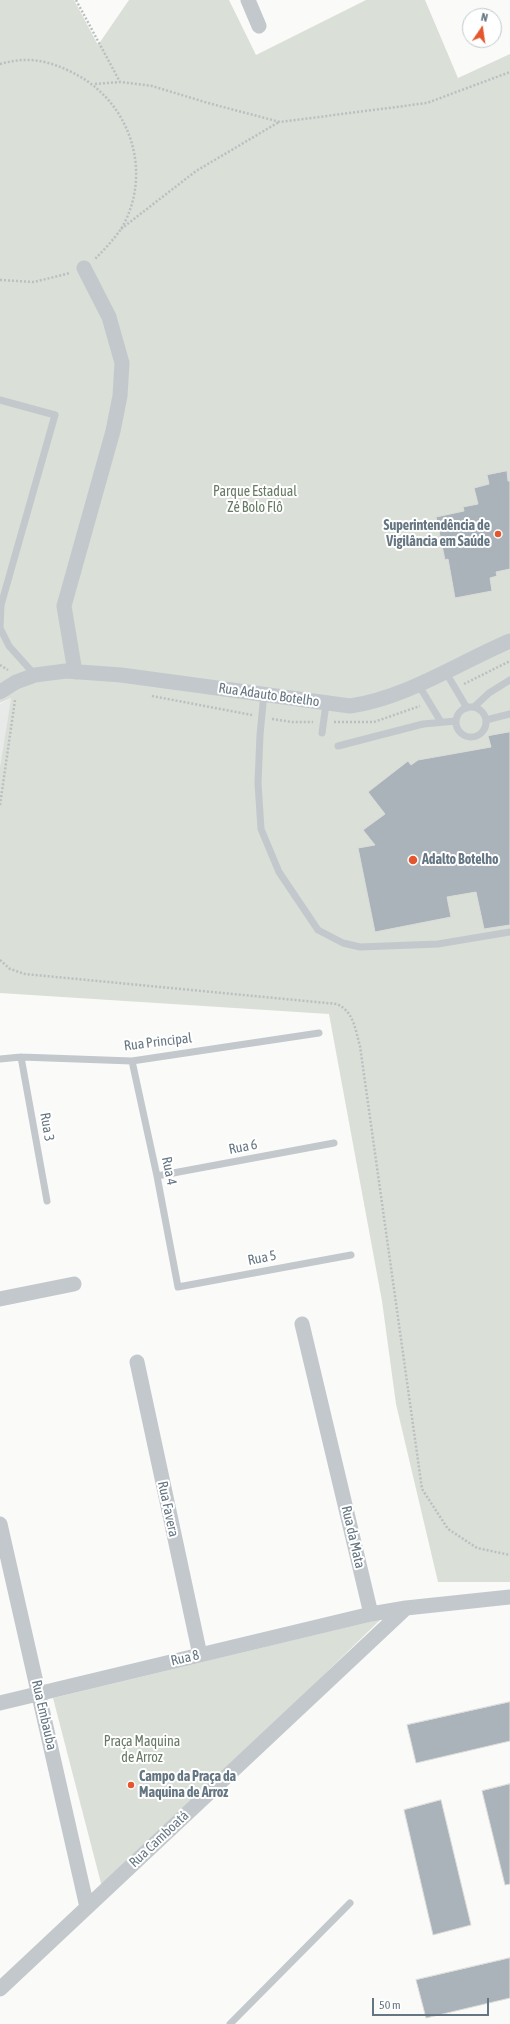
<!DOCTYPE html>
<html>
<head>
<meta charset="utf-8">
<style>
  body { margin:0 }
  #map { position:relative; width:510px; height:2024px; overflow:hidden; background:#fafaf8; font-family:"Asap Condensed",sans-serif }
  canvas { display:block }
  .north { position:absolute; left:462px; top:8px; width:40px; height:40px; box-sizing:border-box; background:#fff; border:1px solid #c1c8cd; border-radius:50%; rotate:13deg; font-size:11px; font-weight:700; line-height:16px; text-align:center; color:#657683 }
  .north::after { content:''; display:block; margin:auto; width:14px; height:18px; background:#e4572e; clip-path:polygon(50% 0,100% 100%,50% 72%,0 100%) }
  .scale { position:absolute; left:372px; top:1998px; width:117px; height:18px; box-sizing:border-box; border:2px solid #657683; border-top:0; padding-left:5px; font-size:12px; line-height:14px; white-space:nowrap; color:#657683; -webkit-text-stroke:3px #fff; paint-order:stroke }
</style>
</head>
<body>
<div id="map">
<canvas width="510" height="2024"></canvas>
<div class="north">N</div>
<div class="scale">50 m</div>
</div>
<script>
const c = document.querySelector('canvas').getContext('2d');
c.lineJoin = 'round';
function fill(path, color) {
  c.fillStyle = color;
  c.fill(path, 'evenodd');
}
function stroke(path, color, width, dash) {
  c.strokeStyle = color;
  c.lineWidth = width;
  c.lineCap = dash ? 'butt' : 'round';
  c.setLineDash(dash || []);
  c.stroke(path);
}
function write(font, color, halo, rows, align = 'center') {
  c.font = font + ' "Asap Condensed",sans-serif';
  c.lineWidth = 4;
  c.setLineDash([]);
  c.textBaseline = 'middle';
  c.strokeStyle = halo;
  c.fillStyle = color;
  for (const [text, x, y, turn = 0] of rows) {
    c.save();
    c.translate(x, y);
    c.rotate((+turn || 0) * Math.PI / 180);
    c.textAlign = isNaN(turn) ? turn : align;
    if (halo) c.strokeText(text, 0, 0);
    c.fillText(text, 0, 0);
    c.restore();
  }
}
fill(new Path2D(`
  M11,698L0,773V704Z`), '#e8e9e9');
fill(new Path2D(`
  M0,0H74L98,45L129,0H229L256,55L366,0H425L458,78L510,54V1582H438L396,1404L382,1301L329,1014L0,993V768L11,698L0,703Z
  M381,1619L103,1891L53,1698Z`), '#dadfd7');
const building = new Path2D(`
  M507,471L508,481H510V569L496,572L497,576L490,578L492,591L455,598L448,559L445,560L436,517L464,511L463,507L478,504L474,488L489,484L487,475Z
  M510,732V925L484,929L476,892L447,897L451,917L375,932L358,848L375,845L363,830L385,814L368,792L408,761L411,765L418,760L491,747L488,736Z
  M510,1702V1741L416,1763L407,1725Z
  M510,1784V1884L505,1885L482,1791Z
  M441,1800L471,1925L433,1935L404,1810Z
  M510,1958V1998L426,2018L416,1980Z`);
fill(building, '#aab3b9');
stroke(building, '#dcdcda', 1);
stroke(new Path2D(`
  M76,0L120,82
  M0,64C8,62 16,60 24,60C43,59 63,67 79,76C132,106 153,175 121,229C114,239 104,250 95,259
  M95,84L120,82L152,86L208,103L280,122L427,103L510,72
  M121,229L196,171L279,122
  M0,280L34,282L70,273
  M0,665L8,670
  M464,684L510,661
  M152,696L252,715
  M272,719L292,722H313
  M334,722H374L420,706
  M0,805L15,700
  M0,960L10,969L25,974L337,1004C354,1012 355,1029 360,1046L422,1489L448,1529L477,1548L510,1555`), '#bbbfc2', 2.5, [2, 2]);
stroke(new Path2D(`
  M0,400L55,415L1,605L0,628L9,646L35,675
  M445,671L467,708
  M418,684L441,722
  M264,693L260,735L258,783L261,829L279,872L318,930L343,943L360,947L438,944L510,932
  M474,707L489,693L510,680
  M456 722a15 15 0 1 1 30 0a15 15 0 1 1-30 0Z
  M486,720L510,714
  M322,733L326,704
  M338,746L423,724L456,721
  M21,1057L47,1201
  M0,1059L21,1057L132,1061L319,1033
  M132,1061L157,1176L178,1287L351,1255
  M157,1176L334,1143
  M230,2024L350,1903`), '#c3c8cc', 7);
stroke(new Path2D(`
  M248,0L259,26
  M75,672L64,606L113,431L120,396L122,363L109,317L84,268
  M0,692L16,682L35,675L66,671L121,675L350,706C406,698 458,663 510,641
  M0,1299L74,1284
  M302,1324L371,1614
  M137,1362L200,1655
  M0,1524L87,1907
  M0,1703L371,1614L406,1608L510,1597
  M0,1989L406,1608`), '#c3c8cc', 15);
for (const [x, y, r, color] of [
  [498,534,4,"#e4572e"],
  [413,860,5,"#e4572e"],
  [131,1785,4,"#e4572e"]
]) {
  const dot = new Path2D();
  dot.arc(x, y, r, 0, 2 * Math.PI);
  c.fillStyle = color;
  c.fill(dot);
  stroke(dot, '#fff', 1.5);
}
write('14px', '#687a64', '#fff', [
  ["Parque Estadual",255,492],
  ["Zé Bolo Flô",255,508],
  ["Praça Maquina",142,1742],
  ["de Arroz",142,1758]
]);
write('bold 14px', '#657683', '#fff', [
  ["Superintendência de",490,526,"right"],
  ["Vigilância em Saúde",490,542,"right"],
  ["Adalto Botelho",422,860],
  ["Campo da Praça da",139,1777],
  ["Maquina de Arroz",139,1793]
], 'left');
write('14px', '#657683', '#fff', [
  ["Rua Adauto Botelho",269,695,8],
  ["Rua Principal",158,1042,-7],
  ["Rua 3",47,1127,80],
  ["Rua 6",243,1147,-11],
  ["Rua 4",169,1171,78],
  ["Rua 5",262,1258,-11],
  ["Rua Favera",168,1509,78],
  ["Rua da Mata",353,1537,77],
  ["Rua 8",185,1658,-13],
  ["Rua Embauba",44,1715,77],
  ["Rua Camboatá",159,1839,-43]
]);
</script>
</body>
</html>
